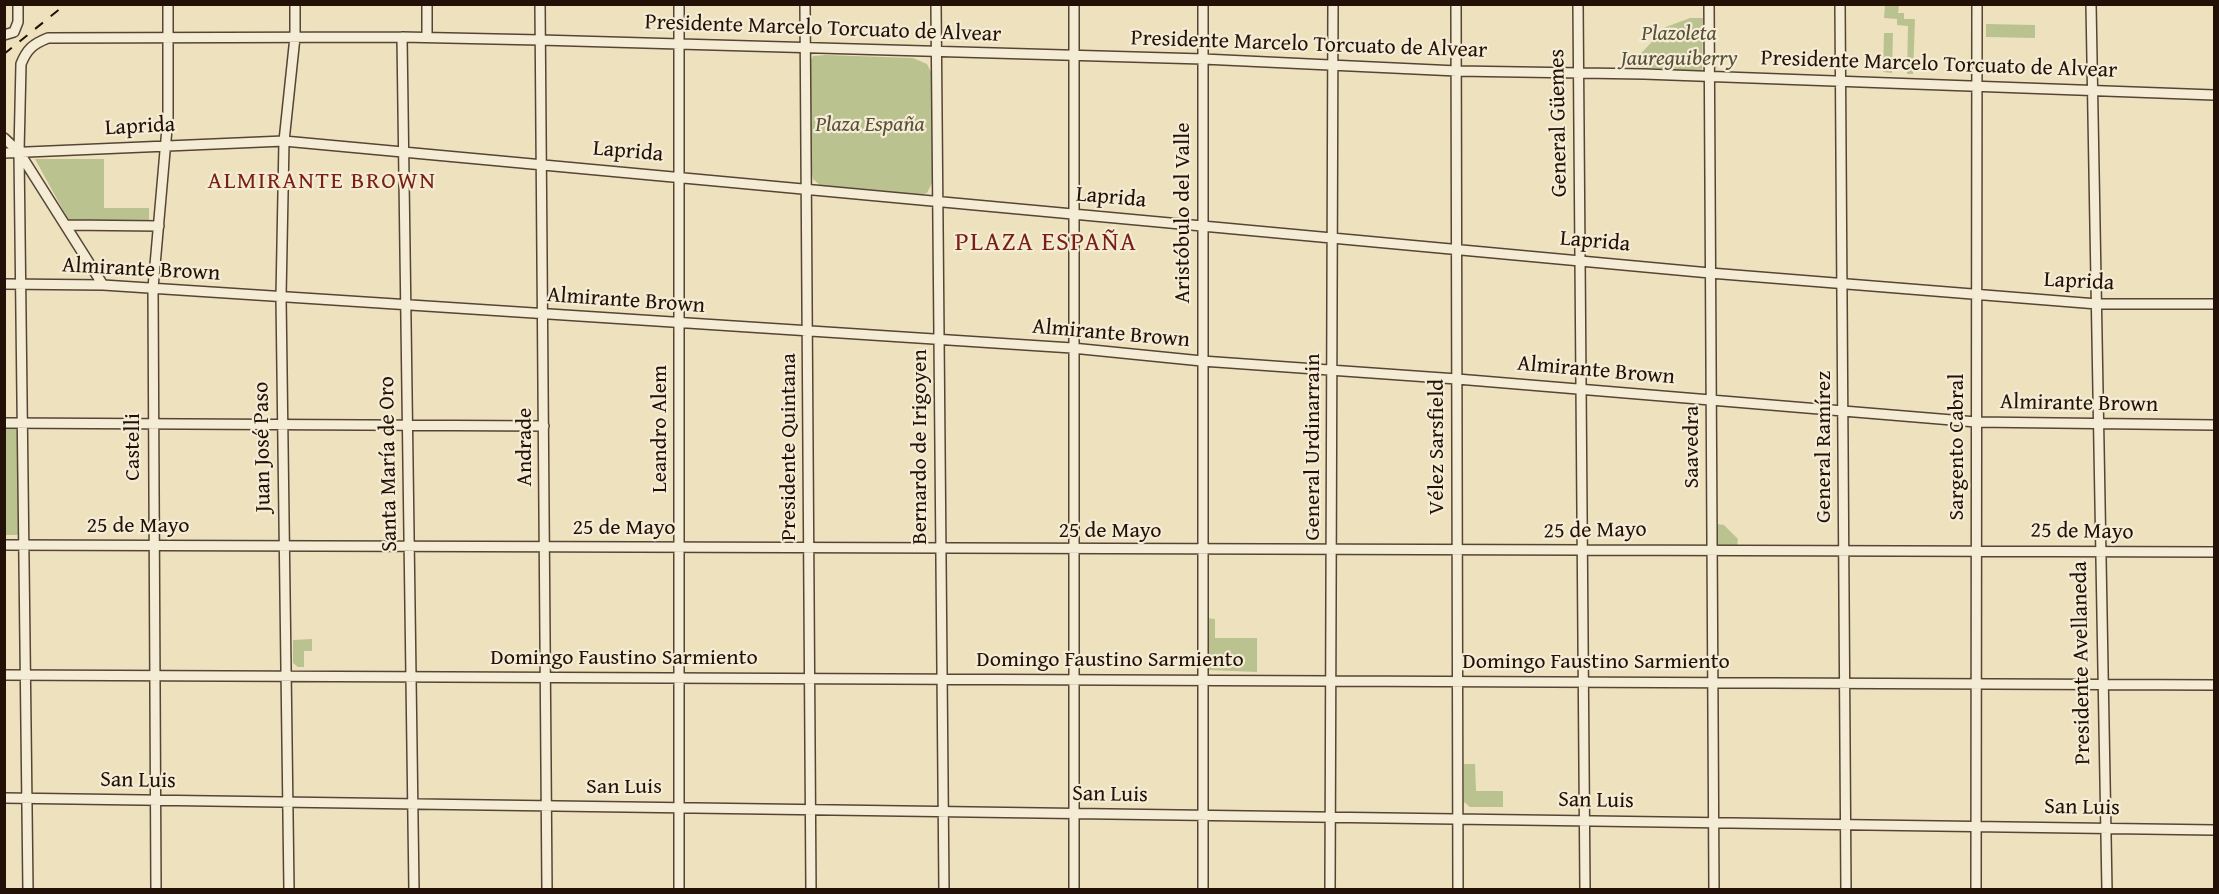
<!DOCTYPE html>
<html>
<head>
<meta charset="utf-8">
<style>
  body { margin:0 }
  #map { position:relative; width:2219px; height:894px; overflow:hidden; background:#eee1be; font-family:"Gentium Book Plus",serif }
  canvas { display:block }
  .frame { position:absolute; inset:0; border:6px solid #231107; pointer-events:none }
</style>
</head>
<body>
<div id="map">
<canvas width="2219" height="894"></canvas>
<div class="frame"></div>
</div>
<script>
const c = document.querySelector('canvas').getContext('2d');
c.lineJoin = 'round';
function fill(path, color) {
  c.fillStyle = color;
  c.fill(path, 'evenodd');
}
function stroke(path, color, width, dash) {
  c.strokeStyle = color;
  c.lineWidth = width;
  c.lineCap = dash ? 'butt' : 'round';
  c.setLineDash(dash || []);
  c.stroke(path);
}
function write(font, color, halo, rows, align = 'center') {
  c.font = font + ' "Gentium Book Plus",serif';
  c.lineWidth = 4.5;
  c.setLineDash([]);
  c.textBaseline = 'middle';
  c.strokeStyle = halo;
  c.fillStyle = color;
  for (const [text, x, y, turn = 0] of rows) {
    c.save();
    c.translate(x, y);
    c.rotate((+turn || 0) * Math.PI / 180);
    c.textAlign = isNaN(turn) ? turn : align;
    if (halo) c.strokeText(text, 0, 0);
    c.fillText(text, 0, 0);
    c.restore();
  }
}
fill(new Path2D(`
  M1899,5L1898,13H1904V19H1915L1913,74H1907L1908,26L1897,25V19L1884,18L1885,5Z
  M1690,18H1703L1702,72L1629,66L1666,27Z
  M1986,24L2035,25V38L1986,37Z
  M1884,33H1893L1892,73L1883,72Z
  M826,55L913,58L927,64L932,74V183L927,193L916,196L821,186L813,179L809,161L808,66L813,56Z
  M35,159H104V208H149V230H74Z
  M5,427H19L23,529L17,535H5Z
  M1717,524L1724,525L1738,539L1737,547L1716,546Z
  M1207,618L1215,619V638H1257V672L1208,670Z
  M312,639V651H304V667H298L293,663V640Z
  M1464,764H1475L1476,791H1503V807H1470L1464,802Z`), '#bac290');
const street = new Path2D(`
  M427,4V37
  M540,4L547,890
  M679,4V890
  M805,4L811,890
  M936,4L944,890
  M1456,4L1458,890
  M1578,4L1585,890
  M1709,4L1714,890
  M1840,4L1846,890
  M2091,4L2107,890
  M4,35L14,32L18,22V4
  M402,37L414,890
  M4,138L19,152L103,285
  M4,153L284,141L1710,273L2097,304H2214
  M66,225L159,226
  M4,284L103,285L1072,348L1202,361L1457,379L1976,422L2214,425
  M4,423L544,426
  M4,545L2214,552
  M4,675L2214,685
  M4,798L2214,830
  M28,890L19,152L21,64C27,49 33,44 48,38L402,37L540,40L1203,59L1457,71L1644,74L2214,95
  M156,890L153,288L168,117V4
  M289,890L281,297L284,141L295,37V4
  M1074,890V4
  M1203,890V4
  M1330,890L1333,4
  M1976,890L1977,4`);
stroke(street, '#564535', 12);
stroke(street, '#f4ecd5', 9);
stroke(new Path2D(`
  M4,54L66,4`), '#231107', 2, [10, 10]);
write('22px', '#231107', '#f4ecd5', [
  ["Presidente Marcelo Torcuato de Alvear",823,29,2],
  ["Presidente Marcelo Torcuato de Alvear",1309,45,2],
  ["Presidente Marcelo Torcuato de Alvear",1939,65,2],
  ["General Güemes",1559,123,-91],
  ["Laprida",140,127,-3],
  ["Laprida",628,152,5],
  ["Laprida",1111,198,5],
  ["Aristóbulo del Valle",1183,213,-90],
  ["Laprida",1595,242,5],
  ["Almirante Brown",141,270,3],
  ["Laprida",2079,282,3],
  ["Almirante Brown",626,301,4],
  ["Almirante Brown",1111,334,5],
  ["Almirante Brown",1596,371,5],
  ["Almirante Brown",2079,404,1],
  ["Leandro Alem",660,429,-90],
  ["Castelli",133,447,-90],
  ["Juan José Paso",263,447,-91],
  ["Andrade",525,447,-90],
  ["Presidente Quintana",789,447,-90],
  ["Bernardo de Irigoyen",920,447,-90],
  ["General Urdinarrain",1313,447,-90],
  ["Vélez Sarsfield",1437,447,-90],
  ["Saavedra",1692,447,-90],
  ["General Ramírez",1824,447,-90],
  ["Sargento Cabral",1957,447,-90],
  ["Santa María de Oro",389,464,-91],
  ["25 de Mayo",138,526],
  ["25 de Mayo",624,528],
  ["25 de Mayo",1110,531],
  ["25 de Mayo",1595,531,-1],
  ["25 de Mayo",2082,532,1],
  ["Domingo Faustino Sarmiento",624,658],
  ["Domingo Faustino Sarmiento",1110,660],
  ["Domingo Faustino Sarmiento",1596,662],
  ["Presidente Avellaneda",2082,663,-91],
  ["San Luis",138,781,1],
  ["San Luis",624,787],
  ["San Luis",1110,795,1],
  ["San Luis",1596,801,1],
  ["San Luis",2082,808,1]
]);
write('italic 22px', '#584f37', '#f4ecd5', [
  ["Plazoleta",1679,34],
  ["Jaureguiberry",1679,59],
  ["Plaza España",870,125]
]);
c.letterSpacing = '1.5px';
write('24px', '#7a1f14', '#f4ecd5', [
  ["ALMIRANTE BROWN",322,182]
]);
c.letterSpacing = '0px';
c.letterSpacing = '1.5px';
write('26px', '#7a1f14', '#f4ecd5', [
  ["PLAZA ESPAÑA",1046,243]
]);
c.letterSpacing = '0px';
</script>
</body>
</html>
